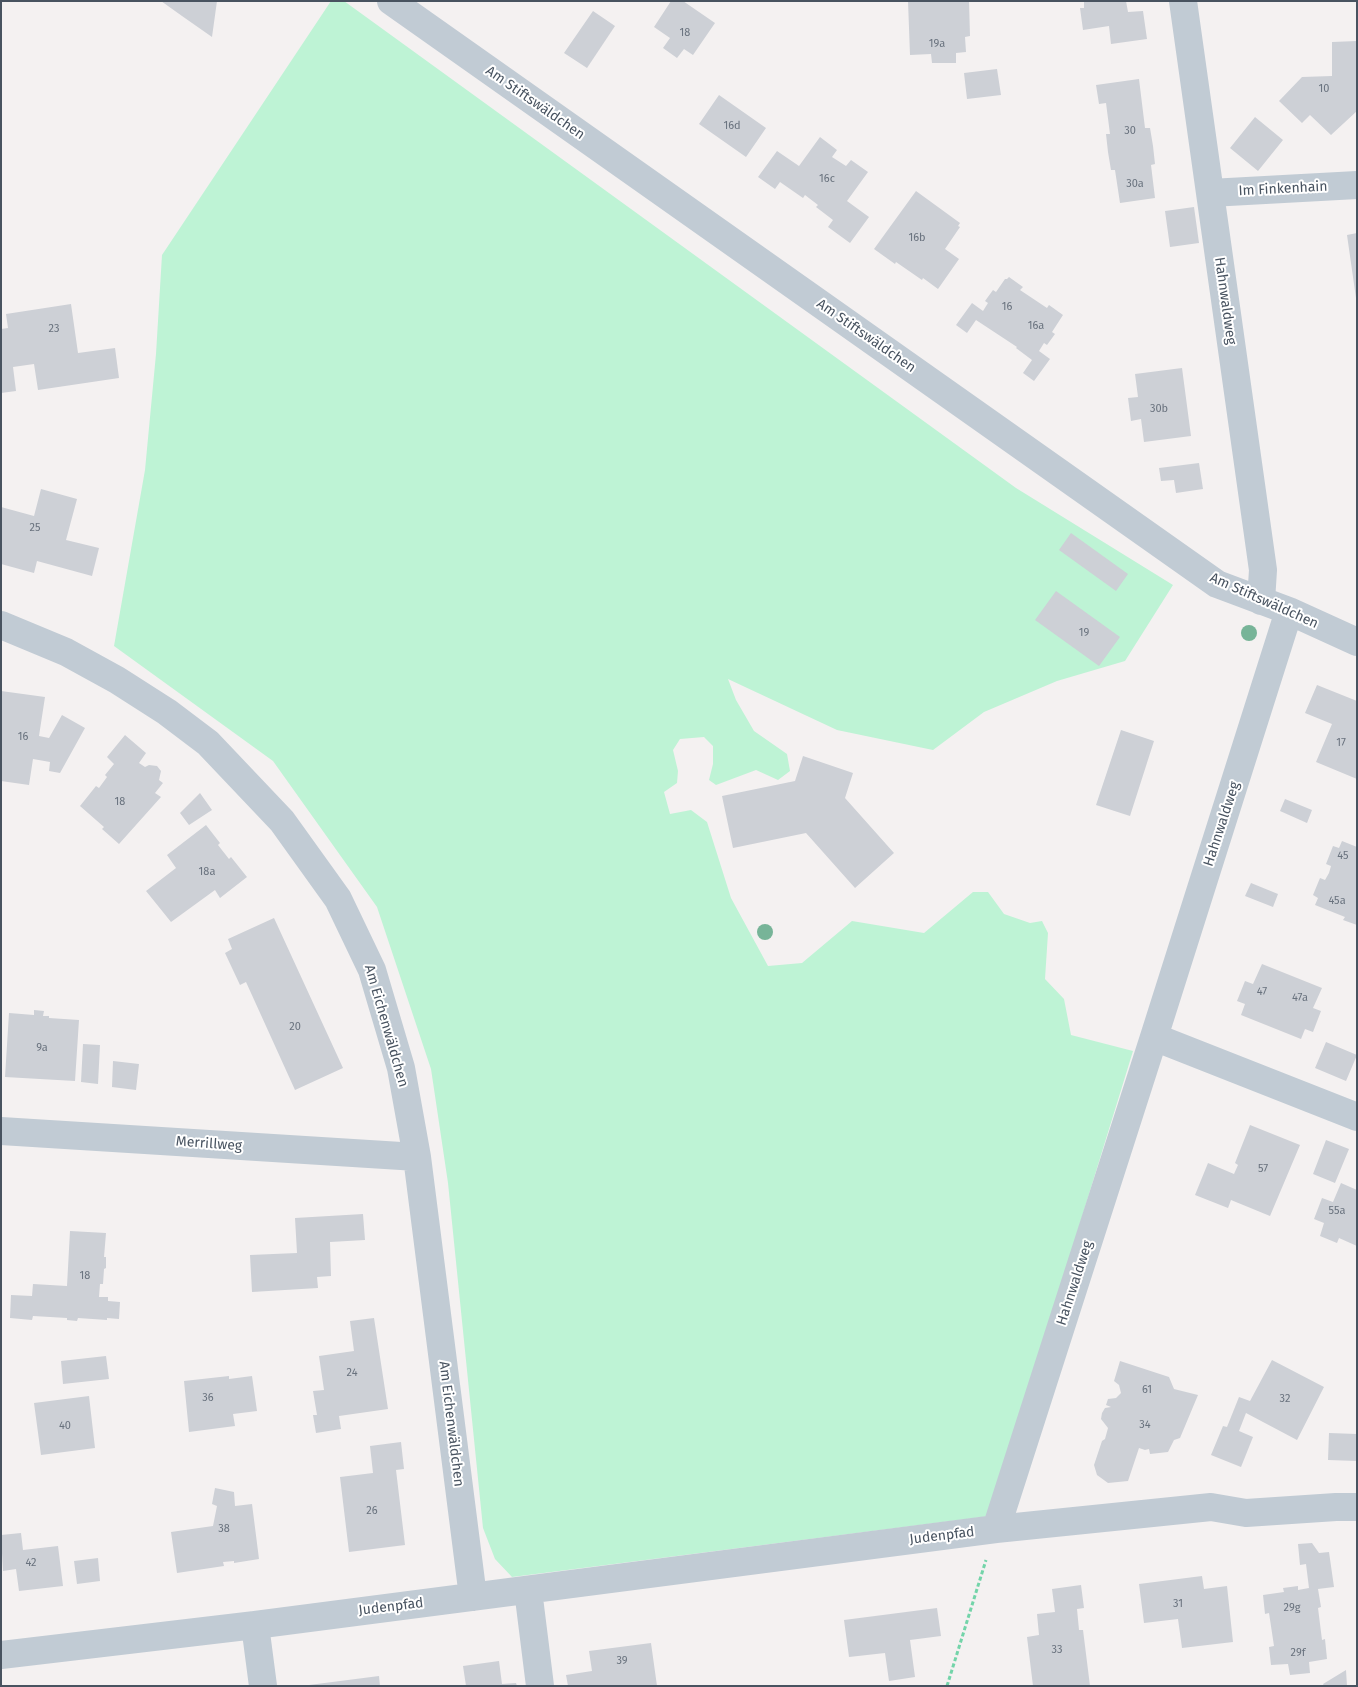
<!DOCTYPE html>
<html>
<head>
<meta charset="utf-8">
<style>
  body { margin:0 }
  #map { position:relative; width:1358px; height:1687px; overflow:hidden; background:#f4f1f1; font-family:"Fira Sans",sans-serif }
  canvas { display:block }
  .frame { position:absolute; inset:0; border:2px solid #485360; pointer-events:none }
</style>
</head>
<body>
<div id="map">
<canvas width="1358" height="1687"></canvas>
<div class="frame"></div>
</div>
<script>
const c = document.querySelector('canvas').getContext('2d');
c.lineJoin = 'round';
function fill(path, color) {
  c.fillStyle = color;
  c.fill(path, 'evenodd');
}
function stroke(path, color, width, dash) {
  c.strokeStyle = color;
  c.lineWidth = width;
  c.lineCap = dash ? 'butt' : 'round';
  c.setLineDash(dash || []);
  c.stroke(path);
}
function write(font, color, halo, rows, align = 'center') {
  c.font = font + ' "Fira Sans",sans-serif';
  c.lineWidth = 4;
  c.setLineDash([]);
  c.textBaseline = 'middle';
  c.strokeStyle = halo;
  c.fillStyle = color;
  for (const [text, x, y, turn = 0] of rows) {
    c.save();
    c.translate(x, y);
    c.rotate((+turn || 0) * Math.PI / 180);
    c.textAlign = isNaN(turn) ? turn : align;
    if (halo) c.strokeText(text, 0, 0);
    c.fillText(text, 0, 0);
    c.restore();
  }
}
fill(new Path2D(`
  M331,1H344L1016,488L1173,585L1125,661L1057,681L984,712L933,750L837,730L728,679L736,700L754,731L787,754L790,771L778,780L756,770L716,785L709,780L713,764V746L704,737L680,739L673,750L678,771L677,783L664,792L670,814L691,810L707,822L731,898L768,966L802,963L852,921L924,933L973,892H988L1004,914L1030,923L1042,921L1048,933L1045,979L1064,999L1071,1035L1133,1051L990,1516L512,1577L495,1559L483,1528L448,1183L431,1069L377,907L273,761L114,646L145,470L156,354L162,255Z`), '#bef3d5');
fill(new Path2D(`
  M161,1H217L212,37L182,16Z
  M671,1H683L715,23L693,55L684,49L677,58L663,48L670,38L654,27Z
  M908,1H969L970,36L965,37L966,52L956,53V63H932L931,54L910,55Z
  M1084,1H1126L1128,12L1143,11L1147,39L1111,44L1109,26L1083,30L1080,8H1084Z
  M593,11L615,26L587,68L564,53Z
  M1357,41V111L1331,135L1310,115L1302,123L1279,101L1302,77L1332,76V42Z
  M997,69L1001,95L967,99L964,73Z
  M1139,79L1145,128H1150L1153,146L1155,164L1151,165L1155,198L1120,203L1115,170H1111L1108,152L1106,134H1110L1106,103L1099,104L1096,85Z
  M719,95L766,128L746,157L699,124Z
  M1255,117L1283,140L1258,171L1230,148Z
  M820,137L837,150L832,157L846,166L851,160L868,172L847,201L869,217L850,243L828,227L833,220L816,207L818,205L805,195L803,198L780,182L775,189L758,177L777,151L799,166Z
  M916,191L960,223L958,226L960,227L945,249L959,259L938,289L923,278L922,280L896,262L895,264L874,249Z
  M1194,207L1199,243L1170,247L1165,211Z
  M1357,233V298H1356L1347,235Z
  M1009,277L1023,287L1020,290L1047,308L1049,305L1063,315L1052,332L1055,334L1047,345L1044,343L1039,351L1050,359L1034,381L1023,373L1032,360L1016,348L1017,347L976,320L967,333L956,325L972,303L983,311L988,303L985,301L993,290L996,292L1005,279H1007Z
  M71,304L78,353L115,348L119,378L38,390L34,364L13,367L16,391L1,393V329L8,328L6,314Z
  M1182,368L1191,436L1144,442L1141,419L1131,421L1128,398L1138,397L1135,374Z
  M1199,463L1203,489L1176,493L1174,480L1161,481L1159,468Z
  M41,489L77,499L66,540L99,548L92,576L37,561L34,573L1,564V507L34,516Z
  M1071,533L1128,574L1116,591L1059,550Z
  M1056,591L1120,637L1099,666L1035,620Z
  M1317,685L1357,701V779L1316,762L1332,724L1305,713Z
  M1,691L45,697L39,736L49,738L62,715L85,728L60,773L49,771L50,762L33,759L29,785L1,781Z
  M1121,730L1154,741L1130,816L1096,805Z
  M125,735L146,753L139,763L145,767L149,765L157,766L161,771L159,780L163,783L155,793L161,797L119,844L102,829L104,827L80,806L96,786L99,788L107,777L105,775L114,764L107,757Z
  M803,756L853,773L845,798L894,853L855,888L806,833L733,848L722,796L795,781Z
  M200,793L212,810L189,825L180,813Z
  M1285,799L1312,810L1307,823L1280,811Z
  M206,825L220,843L218,845L229,859L231,857L247,877L220,898L215,890L171,922L146,891L176,868L167,855Z
  M1342,841L1357,847V925L1343,920L1345,917L1315,905L1318,898L1313,895L1320,878L1325,880L1329,873L1331,866L1326,864L1333,846L1339,848Z
  M1251,883L1278,894L1273,907L1245,896Z
  M274,918L343,1068L295,1090L246,982L240,985L225,953L232,949L228,939Z
  M1262,964L1322,988L1313,1008L1321,1011L1313,1032L1305,1029L1301,1039L1241,1015L1245,1004L1237,1001L1245,981L1253,984Z
  M34,1010L44,1011L43,1016H49V1018L79,1020L75,1081L5,1077L9,1013L34,1015Z
  M1326,1042L1357,1055L1346,1081L1315,1068Z
  M83,1044L100,1045L98,1084L81,1082Z
  M113,1061L139,1064L136,1090L112,1087Z
  M1250,1125L1300,1145L1270,1216L1231,1200L1228,1208L1195,1195L1208,1163L1234,1174L1238,1165L1235,1163Z
  M1326,1140L1349,1149L1335,1183L1313,1174Z
  M1341,1183L1357,1190V1246L1339,1238L1337,1243L1320,1236L1324,1223L1314,1219L1322,1198L1333,1202Z
  M363,1214L365,1240L330,1242L331,1276L317,1277L318,1288L252,1292L250,1255L297,1253L295,1218Z
  M70,1231L106,1233L104,1257H106V1268L104,1269L103,1284H100L99,1297H108V1301L120,1302L119,1319L107,1318V1320L78,1318L77,1321L67,1320V1318L33,1316L32,1320L10,1318L11,1295L32,1296L33,1284L67,1286Z
  M374,1318L388,1409L339,1416L341,1429L316,1433L313,1415H317L313,1391L324,1390L319,1356L354,1351L350,1321Z
  M106,1356L109,1379L63,1384L61,1361Z
  M1272,1360L1324,1387L1297,1440L1246,1413L1239,1431L1253,1437L1241,1467L1211,1455L1223,1426L1227,1427L1239,1397L1250,1401Z
  M1120,1361L1169,1377L1174,1389L1198,1395L1180,1438L1174,1440L1168,1452L1150,1454L1149,1449L1145,1450L1139,1448L1128,1481L1108,1483L1097,1475L1094,1465L1102,1441L1105,1439L1108,1428L1101,1419L1102,1413L1105,1408L1111,1407L1106,1405L1108,1399L1116,1398L1121,1393L1119,1385L1114,1381Z
  M229,1376V1379L252,1376L257,1411L233,1414L235,1426L189,1432L184,1381Z
  M89,1396L95,1448L41,1455L34,1403Z
  M1329,1433L1357,1434V1461L1328,1460Z
  M401,1442L404,1469L396,1470L405,1545L349,1552L340,1477L373,1473L370,1446Z
  M215,1488L234,1492L235,1506L252,1504L259,1559L234,1563V1561L223,1562L224,1566L177,1573L171,1532L213,1526L217,1506L212,1504Z
  M21,1533L23,1550L58,1546L63,1586L19,1591L16,1569L3,1571L1,1535Z
  M1312,1543L1319,1553L1329,1552L1334,1587L1318,1589L1321,1607L1318,1608L1322,1640L1325,1639L1327,1659L1309,1662L1310,1673L1290,1675L1288,1664L1271,1665L1269,1647L1274,1646L1269,1613L1265,1614L1263,1595L1284,1592L1283,1588L1298,1586V1590L1309,1588L1306,1564L1300,1565L1298,1544Z
  M98,1558L100,1581L77,1584L74,1561Z
  M1202,1576L1204,1589L1227,1586L1233,1642L1182,1648L1178,1619L1144,1623L1139,1584Z
  M1081,1585L1084,1608L1077,1609L1079,1630H1083L1090,1686H1033L1027,1637L1039,1635L1037,1614L1055,1612L1052,1589Z
  M937,1608L941,1636L910,1640L915,1677L889,1681L885,1653L849,1657L844,1620Z
  M651,1643L657,1686H568L566,1675L592,1671L589,1651Z
  M499,1661L502,1684L516,1683L517,1686H466L463,1666Z
  M1346,1670L1347,1686H1324L1323,1684Z
  M379,1676L380,1686H309V1685Z`), '#cdd0d6');
stroke(new Path2D(`
  M947,1686L986,1560`), '#73d4a9', 3, [4, 2.5]);
stroke(new Path2D(`
  M391,1L1217,584L1289,611L1357,642
  M1183,1L1263,570L1261,601
  M1210,193L1357,185
  M1,625L66,652L117,680L167,712L208,743L282,821L338,899L372,970L401,1068L417,1157L473,1597
  M1154,1037L1357,1117
  M1,1131L417,1157
  M996,1529L1154,1037L1289,611
  M528,1590L540,1686
  M255,1625L263,1686
  M1,1655L255,1625L996,1529L1211,1507L1246,1513L1336,1507H1357`), '#c1cbd4', 28);
c.fillStyle = '#77b498';
for (const [x, y] of [
  [1249,633],
  [765,932]
]) {
  c.beginPath();
  c.arc(x, y, 8, 0, 2 * Math.PI);
  c.fill();
}
write('11px', '#69727e', null, [
  ["18",685,33],
  ["19a",937,44],
  ["10",1324,89],
  ["16d",732,126],
  ["30",1130,131],
  ["16c",827,179],
  ["30a",1135,184],
  ["16b",917,238],
  ["16",1007,307],
  ["16a",1036,326],
  ["23",54,329],
  ["30b",1159,409],
  ["25",35,528],
  ["19",1084,633],
  ["16",23,737],
  ["17",1341,743],
  ["18",120,802],
  ["45",1343,856],
  ["18a",207,872],
  ["45a",1337,901],
  ["47",1262,992],
  ["47a",1300,998],
  ["20",295,1027],
  ["9a",42,1048],
  ["57",1263,1169],
  ["55a",1337,1211],
  ["18",85,1276],
  ["24",352,1373],
  ["61",1147,1390],
  ["36",208,1398],
  ["32",1285,1399],
  ["34",1145,1425],
  ["40",65,1426],
  ["26",372,1511],
  ["38",224,1529],
  ["42",31,1563],
  ["31",1178,1604],
  ["29g",1292,1608],
  ["33",1057,1650],
  ["29f",1298,1653],
  ["39",622,1661]
]);
write('14px', '#485360', '#fff', [
  ["Am Stiftswäldchen",535,103,35],
  ["Im Finkenhain",1283,189,-3],
  ["Hahnwaldweg",1225,301,82],
  ["Am Stiftswäldchen",866,336,35],
  ["Am Stiftswäldchen",1264,601,24],
  ["Hahnwaldweg",1222,824,-72],
  ["Am Eichenwäldchen",386,1026,74],
  ["Merrillweg",209,1144,4],
  ["Hahnwaldweg",1075,1283,-72],
  ["Am Eichenwäldchen",451,1424,83],
  ["Judenpfad",942,1536,-7],
  ["Judenpfad",391,1607,-7]
]);
</script>
</body>
</html>
